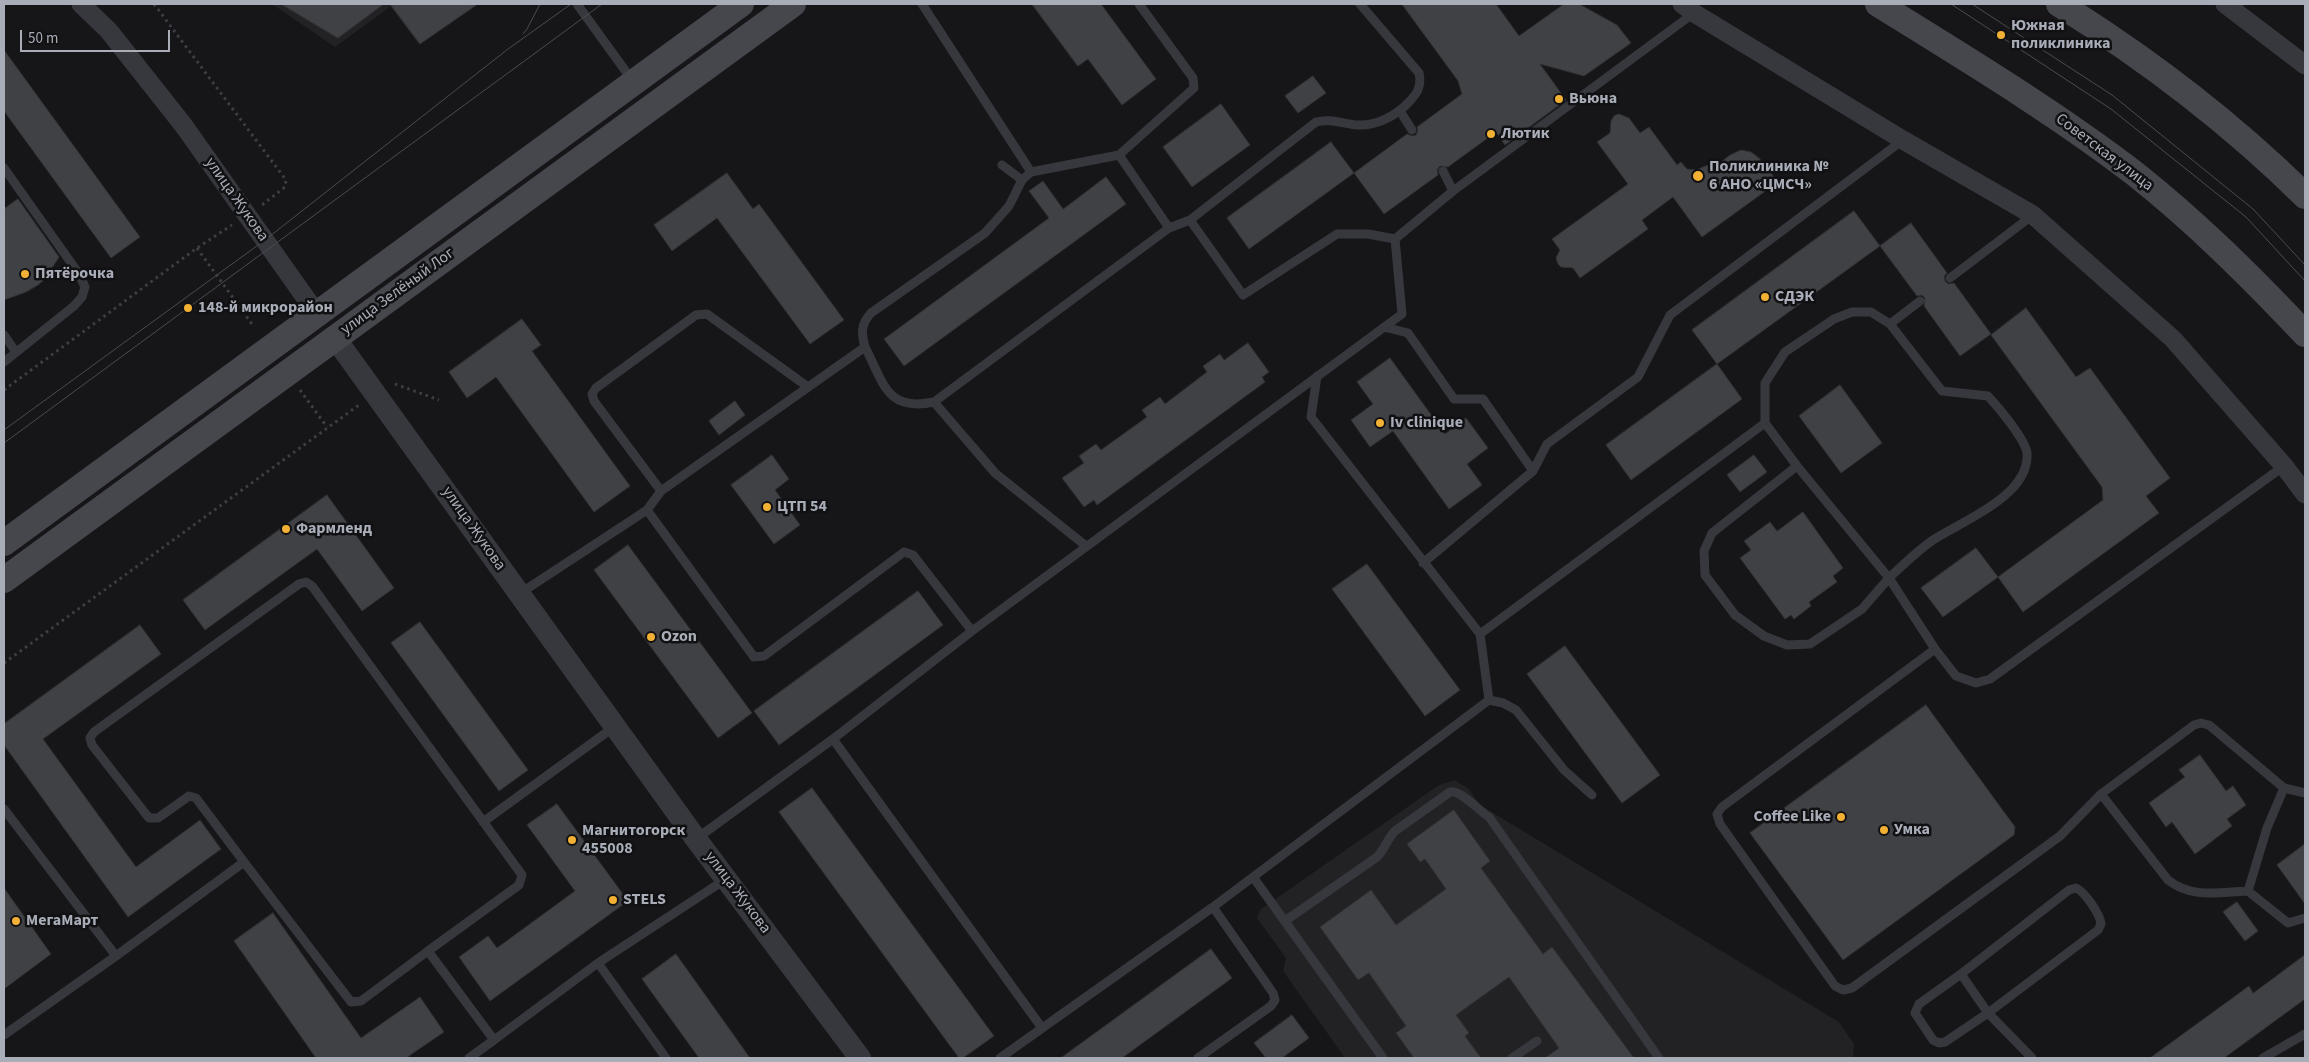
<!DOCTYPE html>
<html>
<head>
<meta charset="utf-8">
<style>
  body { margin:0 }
  #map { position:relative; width:2309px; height:1062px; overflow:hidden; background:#161618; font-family:"Source Sans 3",sans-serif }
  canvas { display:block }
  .frame { position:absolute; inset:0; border:5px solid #a8adb8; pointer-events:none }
  .scale { position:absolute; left:20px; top:30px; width:150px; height:22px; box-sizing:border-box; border:2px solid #a8adb8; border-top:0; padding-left:6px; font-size:15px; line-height:18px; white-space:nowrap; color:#a8adb8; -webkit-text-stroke:4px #111113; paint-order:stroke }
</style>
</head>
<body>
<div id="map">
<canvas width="2309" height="1062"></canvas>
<div class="frame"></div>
<div class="scale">50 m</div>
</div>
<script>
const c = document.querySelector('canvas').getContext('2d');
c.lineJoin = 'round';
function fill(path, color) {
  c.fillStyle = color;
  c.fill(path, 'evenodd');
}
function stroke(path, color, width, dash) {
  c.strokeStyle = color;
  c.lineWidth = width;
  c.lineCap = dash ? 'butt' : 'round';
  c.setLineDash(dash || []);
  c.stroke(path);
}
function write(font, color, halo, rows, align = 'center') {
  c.font = font + ' "Source Sans 3",sans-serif';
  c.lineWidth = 5;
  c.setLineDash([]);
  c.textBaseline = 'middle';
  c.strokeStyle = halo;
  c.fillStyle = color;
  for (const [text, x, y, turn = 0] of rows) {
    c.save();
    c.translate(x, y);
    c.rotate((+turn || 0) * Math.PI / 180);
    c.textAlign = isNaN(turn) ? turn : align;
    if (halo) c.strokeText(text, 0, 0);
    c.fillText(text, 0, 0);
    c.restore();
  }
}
fill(new Path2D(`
  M272,4H394L335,47Z
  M1455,780L1469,789L1480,805L1839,1022L1854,1044L1853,1058H1345L1283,971L1286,958L1257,918L1261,909L1439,785Z`), '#222225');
const building = new Path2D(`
  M281,4H384L338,38Z
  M390,4H478L420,44Z
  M1032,4H1101L1156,79L1122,105L1088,59L1078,66Z
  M1402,4H1496L1519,36L1564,4H1579L1617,25L1631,43L1584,76L1540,64L1566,100L1505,145L1496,132L1448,167L1440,166L1437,170L1438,175L1384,214L1354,173L1407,134L1412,136L1416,135L1418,130L1417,127L1462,94L1458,81Z
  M4,50L140,237L111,258L4,111Z
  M1313,76L1326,93L1298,113L1285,96Z
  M1221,104L1250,145L1192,187L1163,147Z
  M1619,114L1629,118L1640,133L1649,127L1677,165L1681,162L1687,169L1696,170L1708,165L1711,170L1730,155L1741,150L1751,152L1759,158L1778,182L1702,237L1673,197L1642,220L1648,229L1580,278L1573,268L1561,267L1558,264L1556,258L1560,250L1552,239L1628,184L1597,142L1610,133L1611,121L1614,116Z
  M1331,142L1354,173L1249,249L1227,218Z
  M727,173L753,209L759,204L844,320L810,344L717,218L672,251L654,225Z
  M1106,177L1126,204L904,366L884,339L1049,218L1029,191L1043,181L1063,209Z
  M18,199L59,257L45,279L38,285L26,292L4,300V209Z
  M1854,211L1880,246L1717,364L1692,330Z
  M1911,223L1947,273L1944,276L1945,281L1948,284L1954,283L1991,334L1960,356L1924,306L1925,298L1922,295L1917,296L1880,246Z
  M2026,308L2076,377L2090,368L2170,478L2146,496L2159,513L2023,612L1998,577L2103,500L2102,487L1991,335Z
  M522,319L541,345L532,351L630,486L594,512L496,377L467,398L449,372Z
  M1248,343L1269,372L1262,377L1265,382L1097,505L1094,500L1084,507L1062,478L1084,463L1079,456L1096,444L1101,450L1147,417L1142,410L1160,397L1165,404L1207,372L1203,366L1220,354L1224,360Z
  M1390,358L1445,434L1466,418L1488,448L1467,464L1482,485L1449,509L1393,431L1370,447L1351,420L1373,404L1357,382Z
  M1717,364L1742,399L1631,480L1606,445Z
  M1840,385L1882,443L1841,473L1799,416Z
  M735,401L745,415L719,435L709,421Z
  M772,455L789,479L775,490L800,525L774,544L731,485Z
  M1754,455L1767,472L1740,492L1727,475Z
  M327,495L394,588L362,611L317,549L205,630L183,600Z
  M1803,512L1843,568L1833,576L1837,582L1809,602L1811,606L1794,619L1791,615L1785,619L1740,558L1751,550L1744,541L1770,522L1777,531Z
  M628,545L752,713L718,738L594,570Z
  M1976,548L1998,577L1943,617L1921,588Z
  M1367,564L1460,690L1425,716L1332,589Z
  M918,591L943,625L779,745L754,711Z
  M420,622L528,770L499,791L391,643Z
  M140,625L161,654L43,739L136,867L200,820L221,849L128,917L4,745V724Z
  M1565,646L1660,775L1622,803L1527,674Z
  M1926,705L2015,827L2014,835L1843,960L1750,833Z
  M2200,755L2226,791L2233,786L2246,805L2227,819L2232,826L2195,854L2172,822L2166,827L2149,803L2185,777L2179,770Z
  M812,788L994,1036L963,1058H959L779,812Z
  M557,804L628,901L490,1001L459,957L488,936L497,948L575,891L527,825Z
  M1454,810L1490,861L1481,868L1543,954L1552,947L1634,1058H1545L1559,1048L1509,977L1456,1015L1469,1033L1465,1036L1481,1058H1414L1396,1033L1406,1026L1369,973L1358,980L1320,927L1371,890L1396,925L1446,889L1425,859L1420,862L1407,844Z
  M2305,844V904L2277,865Z
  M4,888L51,954L4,989Z
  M2237,902L2258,931L2245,941L2223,912Z
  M273,913L361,1038L420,997L444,1032L406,1058H316L234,941Z
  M1211,949L1232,978L1122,1058H1061Z
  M676,954L750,1058H699L642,979Z
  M2305,955V999L2224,1058H2150L2249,986L2253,993Z
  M1292,1015L1309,1038L1282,1058H1266L1254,1043Z`);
fill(building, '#404145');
stroke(building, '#303034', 1);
stroke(new Path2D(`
  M154,4L286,180L285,187L262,205
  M197,248L254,327
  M395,384L439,400
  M4,390L197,248L232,225
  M300,390L327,427
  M4,663L359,405`), '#3d3f44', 3, [2.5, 4]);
stroke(new Path2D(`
  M577,4L632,80
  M922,4L1031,172L1119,155L1194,88L1193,78L1139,4
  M1400,111L1412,130
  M1002,165L1022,180
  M4,168L79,274L85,287L82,297L74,306L4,362
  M1443,171L1453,191
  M1190,220L1316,122C1331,118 1343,124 1358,125C1376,126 1395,116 1407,104C1417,94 1422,87 1419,73L1360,4
  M1169,228L1190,220L1243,295L1337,234H1368L1395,239
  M1950,278L2033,215
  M1890,324L1942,391L1988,396C1999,408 2025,439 2027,453C2030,496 1962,521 1933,540C1917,551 1903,565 1889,578L1797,466L1765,423V383L1785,352L1834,319L1852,312H1871L1890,324L1920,301
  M1384,327L1408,333L1454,399H1483L1533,471
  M4,335L16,352
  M865,347C884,383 886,412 934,402L1169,228L1119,155
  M1317,376L1311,417L1480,634
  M934,402L995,473L1086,546
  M1797,466L1712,533L1704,551L1705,575L1735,615L1764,636L1787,645L1810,644L1862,609L1889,578L1935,649L1956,676L1976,683L1990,679L2284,466
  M661,491L594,401L592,394L596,388L696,315L707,314L808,387
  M647,510L661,491L865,347C861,333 861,324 871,313L985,233L1009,206L1022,180L1031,172
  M1423,563L1533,471L1547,444L1638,377L1670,315L1903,140
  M519,594L647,510L754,657L764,656L904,552L913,555L972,631
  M1935,649L1722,807L1717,814L1720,824L1835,986L1843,990L1852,988L2060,836L2101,794
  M1489,700L1503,703L1516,710L1564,770L1592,795
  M833,739L972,631L1402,314L1395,239L1453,191L1694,13
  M2284,788L2209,725L2201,723L2194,725L2101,794L2168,880C2192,899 2219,892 2248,891L2267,828L2284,788L2305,793
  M4,809L116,956L244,862L196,798L189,796L158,818H149L92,745L90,738L94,732L299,584L306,582L312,586L522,875L519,885L428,951L494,1040L598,963L726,879
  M483,822L614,727
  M696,839L833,739L1042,1028
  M244,862L351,1002L361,1001L428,951
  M1253,877L1383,1058
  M2076,888C2085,892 2100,914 2101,924L2098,930L1988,1013L1945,1042L1939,1043L1933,1040L1915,1013L1919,1004L1961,974L2069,890Z
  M2248,891L2288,923L2305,918
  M1213,907L1489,700L1480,634L1765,423
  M1285,921L1377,857C1385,849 1387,839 1395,831L1450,792C1460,789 1478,810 1489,817L1659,1058
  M598,963L666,1058
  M1961,974L1988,1013L2032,1058
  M4,1035L116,956
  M469,1058L494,1040
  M1000,1058L1213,907L1273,993L1275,1000L1271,1006L1198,1058
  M1512,1058L1537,1041
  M2263,1058L2305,1034`), '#37383d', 9);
stroke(new Path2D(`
  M81,4L109,31L184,126L317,314
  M1682,4L1694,13L1903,140L2033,215L2173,339L2284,466L2305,494
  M2225,4L2305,65`), '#37383d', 19);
stroke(new Path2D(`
  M335,338L696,839L860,1058`), '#37383d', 22);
stroke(new Path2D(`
  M1878,4C1965,58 2053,111 2134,173C2196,222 2251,277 2305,334
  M2059,4C2147,59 2231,123 2305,196
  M4,543L741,4
  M4,580L793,4`), '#45474d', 26);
stroke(new Path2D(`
  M1951,4L2111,109L2246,217L2305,281
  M1972,4L2112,95L2253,209L2305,265
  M523,34L527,29L540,4
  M4,430L265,240L508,49L571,4
  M4,443L602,4`), '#4a4c52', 1);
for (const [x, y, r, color] of [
  [2001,35,5,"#f2b134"],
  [1559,99,5,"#f2b134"],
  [1491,134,5,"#f2b134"],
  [1698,176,6,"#f2b134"],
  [25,274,5,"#f2b134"],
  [1765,297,5,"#f2b134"],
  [188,308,5,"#f2b134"],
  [1380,423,5,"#f2b134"],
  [767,507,5,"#f2b134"],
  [286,529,5,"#f2b134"],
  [651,637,5,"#f2b134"],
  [1841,817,5,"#f2b134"],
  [1884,830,5,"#f2b134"],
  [572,840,5,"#f2b134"],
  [613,900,5,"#f2b134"],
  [16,921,5,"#f2b134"]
]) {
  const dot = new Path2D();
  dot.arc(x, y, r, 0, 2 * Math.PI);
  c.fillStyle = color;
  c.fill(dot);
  stroke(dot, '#111113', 2);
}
write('bold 16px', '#a8adb8', '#111113', [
  ["Южная",2011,26],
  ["поликлиника",2011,44],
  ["Вьюна",1569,99],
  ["Лютик",1501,134],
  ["Поликлиника №",1709,167],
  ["6 АНО «ЦМСЧ»",1709,185],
  ["Пятёрочка",35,274],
  ["СДЭК",1775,297],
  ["148-й микрорайон",198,308],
  ["Iv clinique",1390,423],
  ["ЦТП 54",777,507],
  ["Фармленд",296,529],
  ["Ozon",661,637],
  ["Coffee Like",1831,817,"right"],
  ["Умка",1894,830],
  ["Магнитогорск",582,831],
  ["455008",582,849],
  ["STELS",623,900],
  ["МегаМарт",26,921]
], 'left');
write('16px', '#a8adb8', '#111113', [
  ["Советская улица",2104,153,37],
  ["улица Жукова",236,200,55],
  ["улица Зелёный Лог",398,292,-36],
  ["улица Жукова",473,529,55],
  ["улица Жукова",737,893,53]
]);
</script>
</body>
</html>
